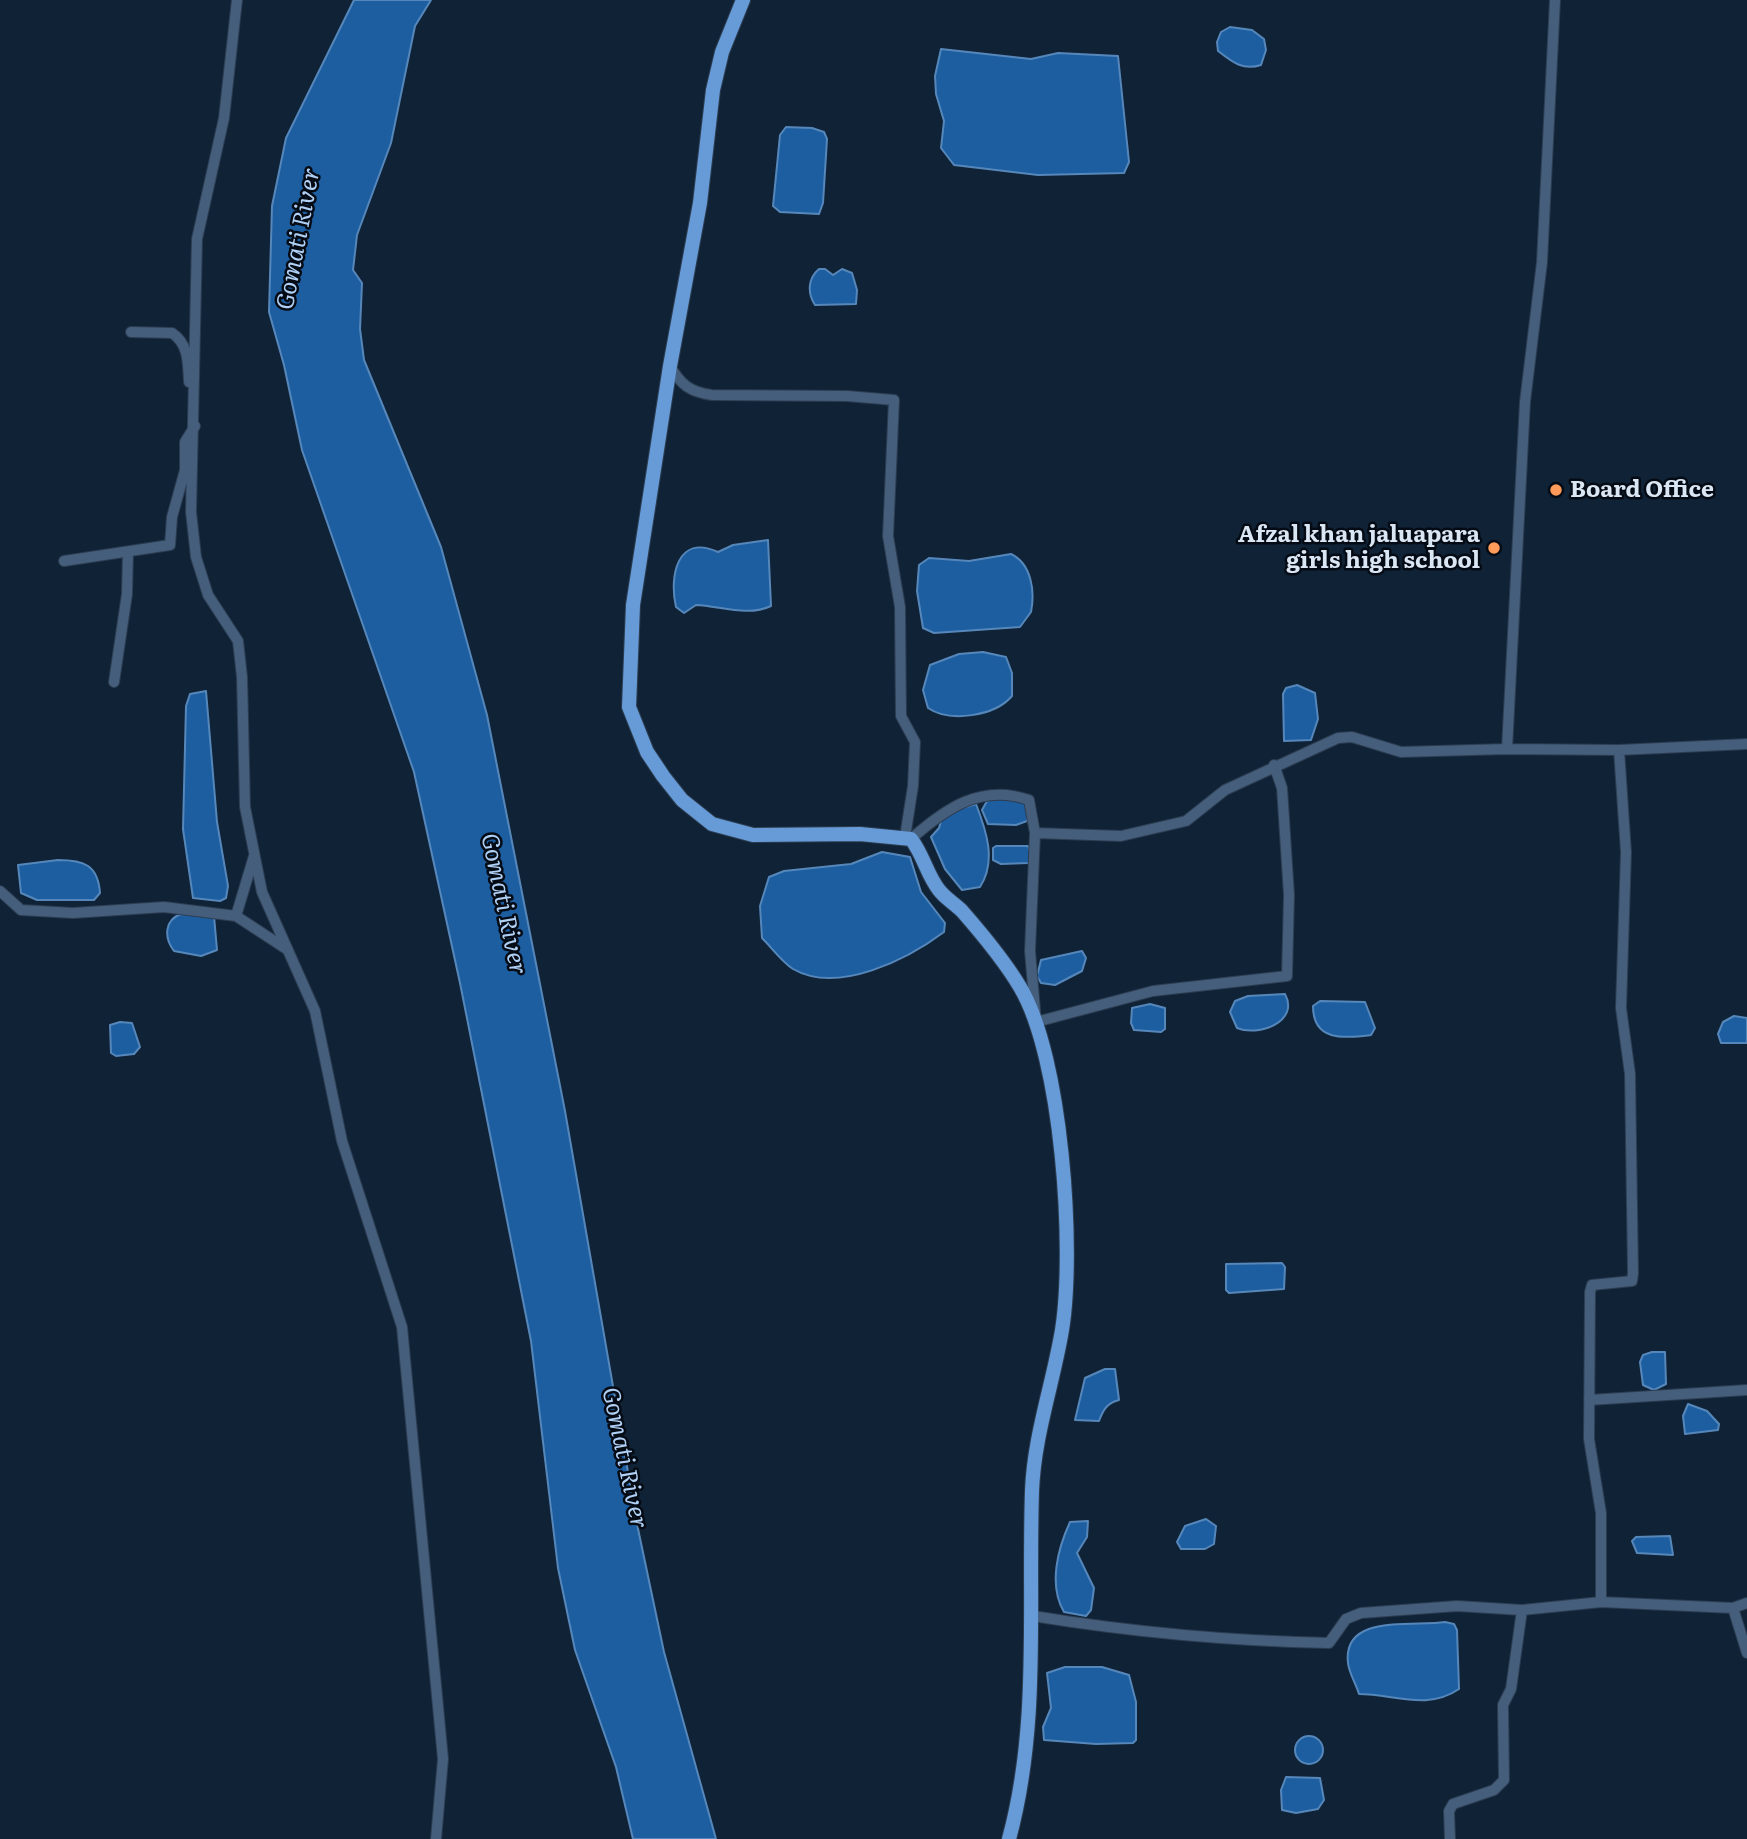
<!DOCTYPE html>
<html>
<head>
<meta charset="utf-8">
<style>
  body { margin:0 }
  canvas { display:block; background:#102236 }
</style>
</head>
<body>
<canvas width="1747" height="1839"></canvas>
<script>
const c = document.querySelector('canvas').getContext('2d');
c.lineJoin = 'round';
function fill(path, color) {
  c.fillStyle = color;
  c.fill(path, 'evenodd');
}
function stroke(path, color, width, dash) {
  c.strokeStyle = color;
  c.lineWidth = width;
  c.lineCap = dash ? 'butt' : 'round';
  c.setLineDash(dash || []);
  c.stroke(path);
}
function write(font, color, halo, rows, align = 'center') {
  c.font = font + ' Literata,serif';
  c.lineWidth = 5;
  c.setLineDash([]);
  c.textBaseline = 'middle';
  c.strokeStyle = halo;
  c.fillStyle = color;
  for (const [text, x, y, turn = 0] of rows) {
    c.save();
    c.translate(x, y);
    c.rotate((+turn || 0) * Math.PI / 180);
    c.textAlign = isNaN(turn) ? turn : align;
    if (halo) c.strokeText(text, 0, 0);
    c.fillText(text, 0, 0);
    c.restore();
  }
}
const water = new Path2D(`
  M354,0H431L415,26L391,143L357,235L353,270L362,283L360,329L364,360L441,547L487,715L565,1111L637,1524L664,1652L716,1839H633L616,1767L575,1650L558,1568L531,1341L460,983L414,772L302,450L284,365L269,312L272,206L286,138Z
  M1230,27L1252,30L1264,39L1266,50L1261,65C1243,71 1232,62 1218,51L1217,42L1221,32Z
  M941,49L1031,59L1058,53L1118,56L1129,162L1124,173L1038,175L954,165L941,148L944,121L936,94L935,76Z
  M786,127L812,128L824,132L827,139L823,203L819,214L780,212L773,206L780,135Z
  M819,269H825L833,275L842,269L852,273L857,290L856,304L815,305C807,293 808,278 819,269Z
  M768,540L771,606C748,617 720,606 696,605L684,613L676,607C669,577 677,533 718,552L733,545Z
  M1011,554C1032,564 1035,592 1031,612L1020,627L934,633L923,628L917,591L919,565L929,558L969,561Z
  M983,652L1006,657L1012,673V696C995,716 950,723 928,708L923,690L930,665L959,654Z
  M1297,685L1315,693L1318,719L1311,740L1284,741L1283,694L1286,688Z
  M206,691L217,822L228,886L226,898L220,901L193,898L183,829L186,706L190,694Z
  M994,798L1024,802L1028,814L1027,821L1016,825L988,824L982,810L987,801Z
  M976,804C986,830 997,861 980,887L962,890L945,869L931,837L939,828L943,814Z
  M996,846H1028L1032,857L1028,863L1001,864L993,860V848Z
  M882,852L910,857L921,892L945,923L944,932C908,959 838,995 793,969C782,962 772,948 762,938L760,906L769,877L784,871L851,864Z
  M58,860C84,860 98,865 100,893L94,900H37L21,893L18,865Z
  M181,914L214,916L217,950L201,956L174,951C164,938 164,920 181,914Z
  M1082,951L1086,958L1082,971L1055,985L1041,983L1037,976L1041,960Z
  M1285,994C1300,1022 1258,1037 1237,1028L1230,1012L1235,1001L1248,996Z
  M1320,1001L1365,1002L1375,1028L1371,1035C1344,1038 1313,1042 1313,1006Z
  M1150,1004L1165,1008V1029L1161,1032L1134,1030L1131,1023L1132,1008Z
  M1734,1016L1747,1018V1043H1721L1718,1034L1723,1022Z
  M120,1022L132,1023L140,1047L134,1054L116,1056L111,1053L110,1025Z
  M1282,1263L1285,1267L1284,1289L1229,1293L1226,1290V1264Z
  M1652,1352H1665L1666,1384L1654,1390L1643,1385L1640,1362L1643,1355Z
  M1105,1369H1115L1119,1400C1107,1403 1103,1410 1099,1421L1075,1420L1085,1378Z
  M1688,1404L1707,1411L1719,1424L1718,1430L1685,1434L1683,1416Z
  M1206,1519L1216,1526L1214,1544L1205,1549H1181L1177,1542L1185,1526Z
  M1088,1521L1087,1537L1077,1553L1094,1588L1091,1610L1086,1616L1064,1612C1048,1585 1058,1548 1070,1522Z
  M1670,1536L1673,1555L1637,1553L1632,1541L1636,1537Z
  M1445,1622L1454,1624L1457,1630L1459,1689C1427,1711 1394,1694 1359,1694C1356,1684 1349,1673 1348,1663C1342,1613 1414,1627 1445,1622Z
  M1065,1667H1102L1129,1675L1136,1702V1740L1133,1743L1096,1744L1044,1740L1043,1727L1051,1708L1047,1673Z
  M1295 1750a14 14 0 1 1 28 0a14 14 0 1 1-28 0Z
  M1286,1777L1320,1778L1324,1800L1318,1809L1296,1813L1282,1810L1281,1790Z`);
fill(water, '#1d5ea1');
stroke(water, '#5687ba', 2);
const minor = new Path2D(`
  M237,0L224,118L197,239L191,512L196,557L208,595L238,641L242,677L245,807L262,892L315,1011L342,1141L402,1327L443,1759L436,1839
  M1555,0L1542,262L1525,402L1507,749L1619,750L1747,744
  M131,332L172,333C189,344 188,364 189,382
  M670,366C681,385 690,392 712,395L847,396L894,400L888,536L900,607L901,716L915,742L913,786L905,837
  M64,561L170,545L172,517L185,470V442L195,426
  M114,682L127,594L128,552
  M1274,765L1282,788L1289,895L1287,976L1153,991L1036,1022L1030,951L1035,833L1121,836L1186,821L1225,790L1338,738L1352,737L1401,752L1507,749
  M911,839C945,809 981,783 1029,800L1035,833
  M0,891L21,910L73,913L164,907L236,916L254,856
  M236,916L288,950
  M1589,1400L1747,1390
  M1601,1602L1733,1608
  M1747,1603L1733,1608L1747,1653
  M1033,1616C1131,1632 1230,1641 1329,1643L1346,1619L1361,1613L1457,1606L1522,1610L1601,1602V1513L1589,1439L1590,1292L1592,1285L1632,1281L1633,1273L1630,1074L1621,1008L1626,852L1619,750
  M1450,1839L1449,1811L1453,1804L1494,1790L1504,1780L1503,1705L1511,1689L1522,1610`);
const major = new Path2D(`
  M743,0L722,52L713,90L700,203L670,366L633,605L629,707L647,752L663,776L682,800L712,824L753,835L860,834L911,839C923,854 927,875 939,890C945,898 955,904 962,911C983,935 1004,960 1020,987C1062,1057 1075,1249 1062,1330C1053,1384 1034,1436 1032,1491C1028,1608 1040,1725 1009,1839`);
stroke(minor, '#2c3d51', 12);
stroke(major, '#2c3d51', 16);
stroke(minor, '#455e7c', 10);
stroke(major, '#669bd8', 14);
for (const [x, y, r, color] of [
  [1556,490,7,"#ff9b5a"],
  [1494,548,7,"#ff9b5a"]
]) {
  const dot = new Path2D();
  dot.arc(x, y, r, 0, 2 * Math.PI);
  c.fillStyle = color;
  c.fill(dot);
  stroke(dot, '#050b14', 2.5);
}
write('bold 23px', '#dae6f4', '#050b14', [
  ["Board Office",1570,490],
  ["Afzal khan jaluapara",1480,535,"right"],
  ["girls high school",1480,561,"right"]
], 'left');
write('italic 24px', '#b0d0f5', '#050b14', [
  ["Gomati River",299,239,-79],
  ["Gomati River",503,904,78],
  ["Gomati River",624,1458,78]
]);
</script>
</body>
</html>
